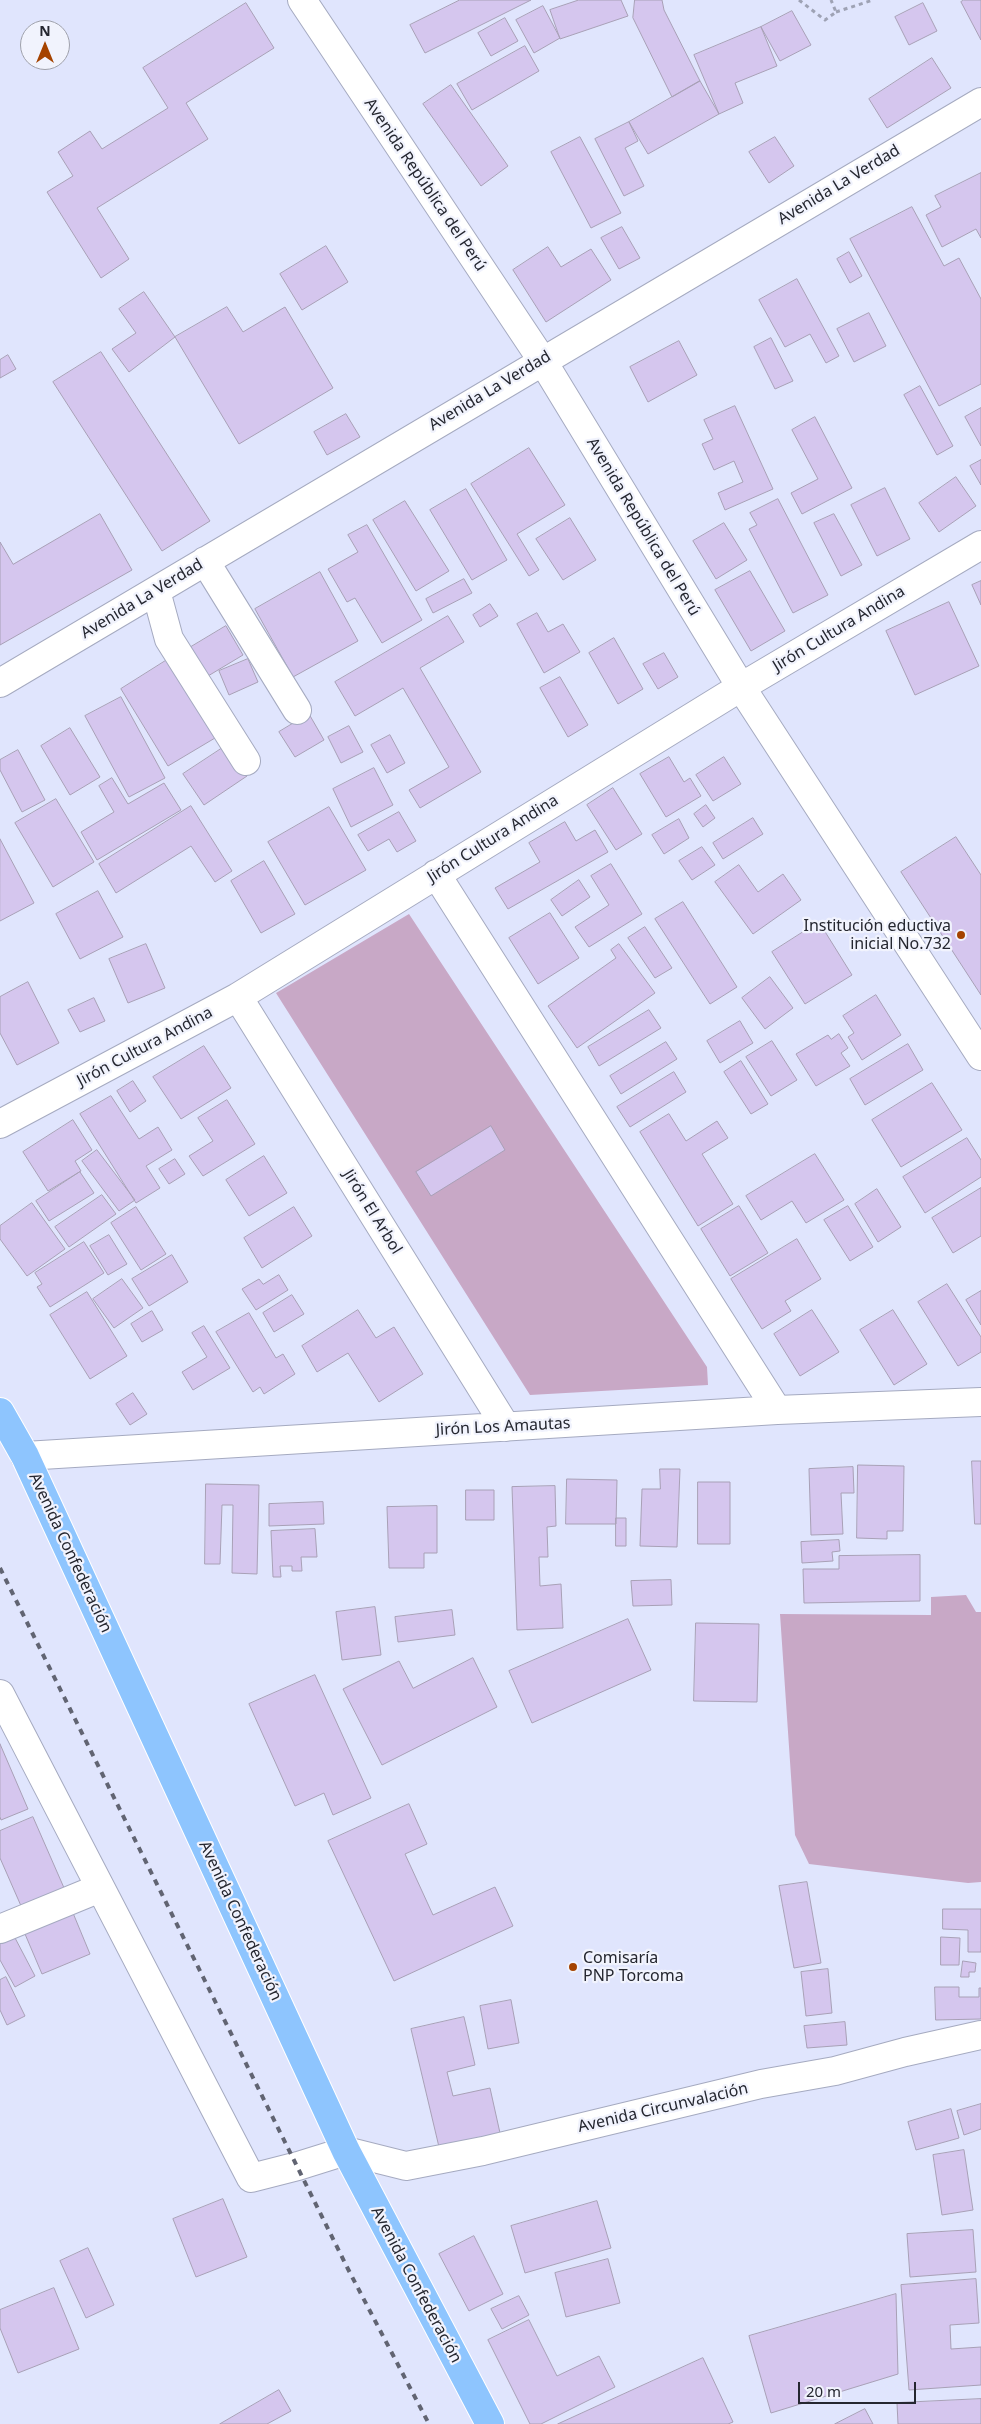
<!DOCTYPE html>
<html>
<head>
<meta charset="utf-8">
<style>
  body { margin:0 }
  #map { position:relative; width:981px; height:2424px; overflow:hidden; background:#e0e5fd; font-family:"Noto Sans",sans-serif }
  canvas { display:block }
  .north { position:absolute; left:20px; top:20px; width:50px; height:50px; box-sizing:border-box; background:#f1f3fd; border:1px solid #9fa1ab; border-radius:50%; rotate:0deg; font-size:14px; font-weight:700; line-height:20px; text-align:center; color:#252730 }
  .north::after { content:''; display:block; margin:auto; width:18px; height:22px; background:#a54300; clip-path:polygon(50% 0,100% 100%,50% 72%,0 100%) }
  .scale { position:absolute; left:798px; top:2382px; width:118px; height:22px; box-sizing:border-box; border:2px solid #252730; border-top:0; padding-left:6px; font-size:15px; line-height:18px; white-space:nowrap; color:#252730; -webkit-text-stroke:4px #f1f3fd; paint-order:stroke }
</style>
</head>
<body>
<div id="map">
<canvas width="981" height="2424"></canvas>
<div class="north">N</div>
<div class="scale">20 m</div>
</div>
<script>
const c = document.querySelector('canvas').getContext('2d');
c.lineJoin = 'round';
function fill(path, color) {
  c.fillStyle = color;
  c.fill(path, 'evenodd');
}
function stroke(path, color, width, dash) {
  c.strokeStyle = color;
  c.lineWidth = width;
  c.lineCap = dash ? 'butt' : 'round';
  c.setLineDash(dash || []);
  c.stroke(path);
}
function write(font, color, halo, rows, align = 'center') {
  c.font = font + ' "Noto Sans",sans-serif';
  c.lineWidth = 4.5;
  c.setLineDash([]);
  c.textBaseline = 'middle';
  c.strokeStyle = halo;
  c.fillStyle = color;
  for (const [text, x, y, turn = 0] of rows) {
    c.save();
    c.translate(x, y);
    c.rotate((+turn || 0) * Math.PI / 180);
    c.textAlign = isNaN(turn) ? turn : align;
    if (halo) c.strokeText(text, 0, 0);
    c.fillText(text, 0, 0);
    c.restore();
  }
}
fill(new Path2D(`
  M409,914L707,1367L708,1385L530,1395L276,993Z
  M966,1595L976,1612H981V1882L968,1883L809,1864L795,1835L780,1614L931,1615V1597Z`), '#c8a8c6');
const building = new Path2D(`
  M460,0H531L425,53L410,25Z
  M579,0H621L628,16L560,39L550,10Z
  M635,0H662L664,10L700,81L672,97L633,18Z
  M964,0H981V40L961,2Z
  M246,3L274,48L186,103L208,139L97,208L129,259L101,278L47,192L73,176L58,152L90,131L102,149L168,108L143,68Z
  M923,3L937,31L909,45L895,17Z
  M543,6L560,38L534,53L516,20Z
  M792,11L811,45L780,61L761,27Z
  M505,18L518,41L491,56L478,33Z
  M761,27L777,66L735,83L743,103L719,114L694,55Z
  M525,46L539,71L472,110L457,84Z
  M932,58L951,88L887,128L869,99Z
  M700,81L719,114L648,154L629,122Z
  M451,85L508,166L481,186L423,104Z
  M629,122L638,141L625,148L644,186L624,196L595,139Z
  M580,137L621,213L591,228L551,152Z
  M775,137L794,166L769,183L749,152Z
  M981,173V238L976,229L942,247L926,215L941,207L935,196Z
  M912,207L944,266L959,258L981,299V384L939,406L850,239Z
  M622,227L640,258L619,269L601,238Z
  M326,246L348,282L302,310L280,274Z
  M548,247L561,267L591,249L611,280L546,322L513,270Z
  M849,252L862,276L850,283L837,259Z
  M797,279L839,356L826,363L810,334L785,347L759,300Z
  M144,292L175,337L129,372L112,349L136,333L119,309Z
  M227,307L243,332L285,307L333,388L239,444L175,337Z
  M869,313L886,346L854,362L837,329Z
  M771,338L793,381L775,389L754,347Z
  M679,341L697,375L648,402L630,367Z
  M101,352L210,521L162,551L53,382Z
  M8,355L16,369L0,378V360Z
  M920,386L953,446L937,455L904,395Z
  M735,406L773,489L725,510L718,493L743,482L734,461L714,470L702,444L713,439L704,420Z
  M981,408V446L965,417Z
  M346,414L360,437L327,455L314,432Z
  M815,417L852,488L802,514L791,493L818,479L792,430Z
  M529,448L565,505L517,534L539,570L529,576L471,484Z
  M981,460V485L970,466Z
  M956,477L976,506L939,532L919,503Z
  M885,488L910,539L877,556L851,505Z
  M466,489L507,560L472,580L430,510Z
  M778,499L828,595L793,613L749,529L757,525L750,513Z
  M405,501L449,571L416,591L373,520Z
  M100,514L132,570L0,645V542L13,564Z
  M834,514L862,565L841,576L814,523Z
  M570,518L596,560L563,580L536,539Z
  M724,523L747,560L716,579L693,541Z
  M367,525L422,620L382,643L355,598L347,602L328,569L358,552L348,535Z
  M750,571L785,631L751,651L715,590Z
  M320,572L358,641L293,677L255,609Z
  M464,579L472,593L433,613L426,599Z
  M981,581V605L972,585Z
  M949,602L979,666L915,695L886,631Z
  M490,604L498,616L480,627L473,615Z
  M537,613L548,632L563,624L580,652L544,673L517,624Z
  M448,616L464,642L420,668L481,772L420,808L409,790L449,767L403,688L355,716L335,682Z
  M226,626L243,655L203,679L186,650Z
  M614,638L643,689L618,704L589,653Z
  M664,653L678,677L658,689L643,664Z
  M248,659L258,682L229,695L219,671Z
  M167,660L215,738L168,766L121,689Z
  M560,677L588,725L568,737L540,688Z
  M121,697L165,778L129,797L85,716Z
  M309,714L324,740L295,757L279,732Z
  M349,726L363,752L341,763L328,737Z
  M70,728L100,777L70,795L41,746Z
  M390,735L405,763L387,773L371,745Z
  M227,745L247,776L204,805L183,774Z
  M18,750L45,800L22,812L0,770V760Z
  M669,757L684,782L690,778L701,796L666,817L640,774Z
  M724,757L741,784L713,801L696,775Z
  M374,768L393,805L351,827L333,789Z
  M112,778L128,804L164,783L181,810L97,860L81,832L114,812L99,786Z
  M613,788L642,834L616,850L587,805Z
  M56,799L94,862L53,887L15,823Z
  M706,805L715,818L703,827L694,814Z
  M191,806L232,871L215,882L191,846L116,893L99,864Z
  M329,807L366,870L305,905L268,842Z
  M399,812L416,841L397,852L389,839L368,851L358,835Z
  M753,818L763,834L723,859L713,843Z
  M679,819L689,838L664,854L652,835Z
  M565,822L576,841L595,830L608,852L508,909L495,888L540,862L529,843Z
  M956,837L981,875V995L901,872Z
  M0,839L34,903L0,921Z
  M702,847L715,865L692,880L679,861Z
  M264,861L295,914L261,933L231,881Z
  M611,864L642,914L589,947L575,927L609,905L591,876Z
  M739,865L758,892L783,874L801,900L753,934L715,882Z
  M579,880L590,897L562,916L551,900Z
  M98,891L123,937L80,959L56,914Z
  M683,902L737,987L710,1004L655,919Z
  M550,913L579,958L538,984L509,938Z
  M819,922L852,975L805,1004L772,952Z
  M645,927L672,968L655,978L628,938Z
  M146,944L165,988L128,1003L109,959Z
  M619,944L655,993L577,1048L548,1006L616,958L611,950Z
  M770,977L793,1008L765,1029L742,998Z
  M28,982L59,1043L17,1065L0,1033V997Z
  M876,995L901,1035L862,1060L848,1037L854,1033L843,1016Z
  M94,998L105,1021L80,1032L68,1010Z
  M649,1010L661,1028L599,1066L588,1047Z
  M740,1021L753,1043L720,1063L707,1041Z
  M839,1034L848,1048L841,1053L850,1066L816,1086L796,1054L828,1035L831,1039Z
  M772,1041L797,1080L771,1096L746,1057Z
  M666,1042L677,1059L621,1094L610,1076Z
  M908,1044L923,1070L865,1105L850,1079Z
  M204,1046L231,1088L181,1119L153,1077Z
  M741,1061L768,1104L751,1114L724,1072Z
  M674,1072L686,1092L630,1127L617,1107Z
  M133,1081L146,1101L130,1112L117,1091Z
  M932,1083L962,1130L901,1167L872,1120Z
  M111,1096L139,1139L158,1127L172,1150L146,1166L160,1188L136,1203L80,1114Z
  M227,1100L255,1144L203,1176L189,1156L213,1141L198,1118Z
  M669,1114L686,1141L717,1121L728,1138L702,1154L733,1204L698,1226L640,1132Z
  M73,1120L92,1150L75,1161L81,1171L48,1191L23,1152Z
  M491,1126L505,1150L431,1196L416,1172Z
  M967,1138L981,1160V1177L925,1213L903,1177Z
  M97,1150L135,1200L119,1211L82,1161Z
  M815,1154L844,1200L806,1223L792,1201L761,1220L746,1196Z
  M264,1156L287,1193L249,1216L226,1180Z
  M175,1159L185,1174L169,1184L159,1169Z
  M80,1172L94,1193L49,1221L36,1201Z
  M981,1188V1236L953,1253L932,1218Z
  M877,1189L901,1227L878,1242L855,1204Z
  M102,1195L116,1214L69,1247L55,1227Z
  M32,1203L65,1249L27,1276L0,1239V1226Z
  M739,1206L768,1253L730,1276L701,1229Z
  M848,1206L873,1247L850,1261L824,1220Z
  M136,1207L166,1254L141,1270L111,1223Z
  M294,1207L312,1236L262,1268L244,1238Z
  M109,1235L127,1264L108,1275L90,1246Z
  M797,1239L821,1279L785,1301L791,1311L762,1329L731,1279Z
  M84,1242L104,1273L50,1307L37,1287L42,1284L35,1273Z
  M172,1255L188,1282L149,1306L132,1279Z
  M279,1275L288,1290L256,1310L242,1289L259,1279L263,1284Z
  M122,1279L143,1308L114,1328L93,1299Z
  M947,1284L981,1337V1352L958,1366L918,1302Z
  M981,1291V1325L966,1300Z
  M87,1292L127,1356L90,1379L50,1315Z
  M292,1295L304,1314L274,1332L263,1313Z
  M358,1310L376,1338L394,1327L423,1374L379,1402L348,1353L317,1372L302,1346Z
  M812,1310L839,1352L800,1376L774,1334Z
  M893,1310L927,1364L894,1385L860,1330Z
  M152,1311L163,1330L142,1342L131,1324Z
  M249,1313L276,1358L283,1354L295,1374L264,1394L260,1387L253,1392L216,1332Z
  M204,1326L230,1368L193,1390L182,1372L207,1357L192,1333Z
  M133,1393L147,1414L130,1425L116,1404Z
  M972,1461H981V1524H975Z
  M858,1465L904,1466L903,1531H887V1539L857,1538Z
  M853,1467L854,1493H841L843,1534L811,1535L809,1469Z
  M660,1469H680L677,1547L640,1546L642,1489H660Z
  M567,1479L617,1480L616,1524H566Z
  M698,1482H730V1544H698Z
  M206,1484L259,1485L257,1574L232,1573L233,1505H222L220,1564H205Z
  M555,1486L556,1526L547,1527L548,1557H539L540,1586L561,1584L563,1628L517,1630L512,1487Z
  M466,1490H494V1520H466Z
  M323,1502L324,1524L269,1526V1504Z
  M437,1506V1553H424V1568H389L387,1507Z
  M616,1518H626V1546H616Z
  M315,1529L317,1557H301L302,1571H292V1566H280L281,1577H273L271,1531Z
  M839,1540L840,1551L832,1552L833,1561L802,1563L801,1542Z
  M920,1555V1601L804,1603L803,1569H839V1556Z
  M671,1580L672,1605L633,1606L631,1581Z
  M375,1607L381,1655L342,1660L336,1612Z
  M452,1610L455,1635L398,1642L395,1617Z
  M628,1619L651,1670L532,1723L509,1671Z
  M696,1623L759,1624L757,1702L694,1701Z
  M473,1658L497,1707L382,1765L343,1689L399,1661L413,1688Z
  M315,1675L371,1798L333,1815L324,1793L295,1806L249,1704Z
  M0,1744L28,1809L1,1820L0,1817Z
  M409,1804L427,1844L405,1854L433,1915L495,1887L513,1926L394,1981L328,1841Z
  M33,1817L68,1897L25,1915L0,1858V1831Z
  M807,1882L821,1963L794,1968L779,1886Z
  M943,1909H981V1952H968V1930L943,1929Z
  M73,1913L90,1954L42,1974L25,1934Z
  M14,1936L35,1976L15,1987L0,1960V1944Z
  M941,1937L960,1938L959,1965H941Z
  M963,1961L976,1963L975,1972H969V1977H961Z
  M828,1969L832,2013L806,2016L801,1972Z
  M6,1977L25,2016L7,2025L0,2010V1980Z
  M935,1987H959V1997H979V1988H981V2019L936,2020Z
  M511,2000L519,2043L488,2049L480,2006Z
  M464,2017L475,2065L447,2072L453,2096L490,2088L500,2133L439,2147L411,2029Z
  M845,2022L847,2045L807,2048L804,2026Z
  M981,2104V2129L964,2135L957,2111Z
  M951,2109L959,2138L916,2150L908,2122Z
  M964,2150L973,2210L942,2215L933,2155Z
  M223,2199L247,2257L196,2277L173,2219Z
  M597,2201L611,2248L525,2273L511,2226Z
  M973,2230L976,2272L910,2277L907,2234Z
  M474,2236L503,2294L469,2311L439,2254Z
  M88,2248L114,2305L86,2318L60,2261Z
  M608,2259L620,2303L566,2317L555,2273Z
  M976,2279L979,2323L950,2325L951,2349L981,2347V2385L909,2390L901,2285Z
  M54,2288L79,2349L18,2373L0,2328V2310Z
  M896,2294L898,2374L771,2413L749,2336Z
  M519,2296L529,2315L502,2329L491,2309Z
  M529,2320L557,2376L599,2356L615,2387L541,2424H530L488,2340Z
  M703,2358L733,2422L728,2424H558Z
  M279,2390L291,2411L267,2424H220Z
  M981,2399V2424H898L897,2403Z
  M865,2409L873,2424H835Z`);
fill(building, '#d5c6ee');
stroke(building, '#a8a0b6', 1);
const minor = new Path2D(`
  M302,0L542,360L741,687L981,1056
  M205,561L297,710
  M156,591L169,639L246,761
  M0,683L981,102
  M436,874L777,1410
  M238,997L506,1427
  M0,1124L238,997L741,687L981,545
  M25,1456L777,1410L981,1402
  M0,1694L251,2178L298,2166L346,2151L406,2166L483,2151L761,2084L835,2071L905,2052L981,2035
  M0,1929L100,1888`);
const highway = new Path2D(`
  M0,1412L25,1456L346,2151L490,2424`);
stroke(minor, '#a5aac0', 30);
stroke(highway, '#fff', 30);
stroke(new Path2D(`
  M799,0L825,20L836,12L831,0
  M836,12L873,0`), '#9ea2b4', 3, [4, 4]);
stroke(minor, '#fff', 28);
stroke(highway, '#8ec5fe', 28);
stroke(new Path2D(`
  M0,1568L348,2269L429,2424`), '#616472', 4, [6, 6]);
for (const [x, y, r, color] of [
  [961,935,5,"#a54300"],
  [573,1967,5,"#a54300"]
]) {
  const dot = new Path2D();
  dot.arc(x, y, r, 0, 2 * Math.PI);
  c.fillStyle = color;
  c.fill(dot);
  stroke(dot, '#f1f3fd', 2);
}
write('16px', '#252730', '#f1f3fd', [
  ["Avenida República del Perú",425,185,56],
  ["Avenida La Verdad",839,185,-31],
  ["Avenida La Verdad",490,391,-31],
  ["Avenida República del Perú",643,527,59],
  ["Avenida La Verdad",142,599,-31],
  ["Jirón Cultura Andina",839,629,-31],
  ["Jirón Cultura Andina",493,839,-32],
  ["Jirón Cultura Andina",145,1047,-28],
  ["Jirón El Arbol",372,1212,58],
  ["Jirón Los Amautas",503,1427,-3],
  ["Avenida Confederación",70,1553,65],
  ["Avenida Confederación",240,1921,65],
  ["Avenida Circunvalación",663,2108,-13],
  ["Avenida Confederación",416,2285,62]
]);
write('16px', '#252730', '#f1f3fd', [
  ["Institución eductiva",951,926],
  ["inicial No.732",951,944],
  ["Comisaría",583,1958,"left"],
  ["PNP Torcoma",583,1976,"left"]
], 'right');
</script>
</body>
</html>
